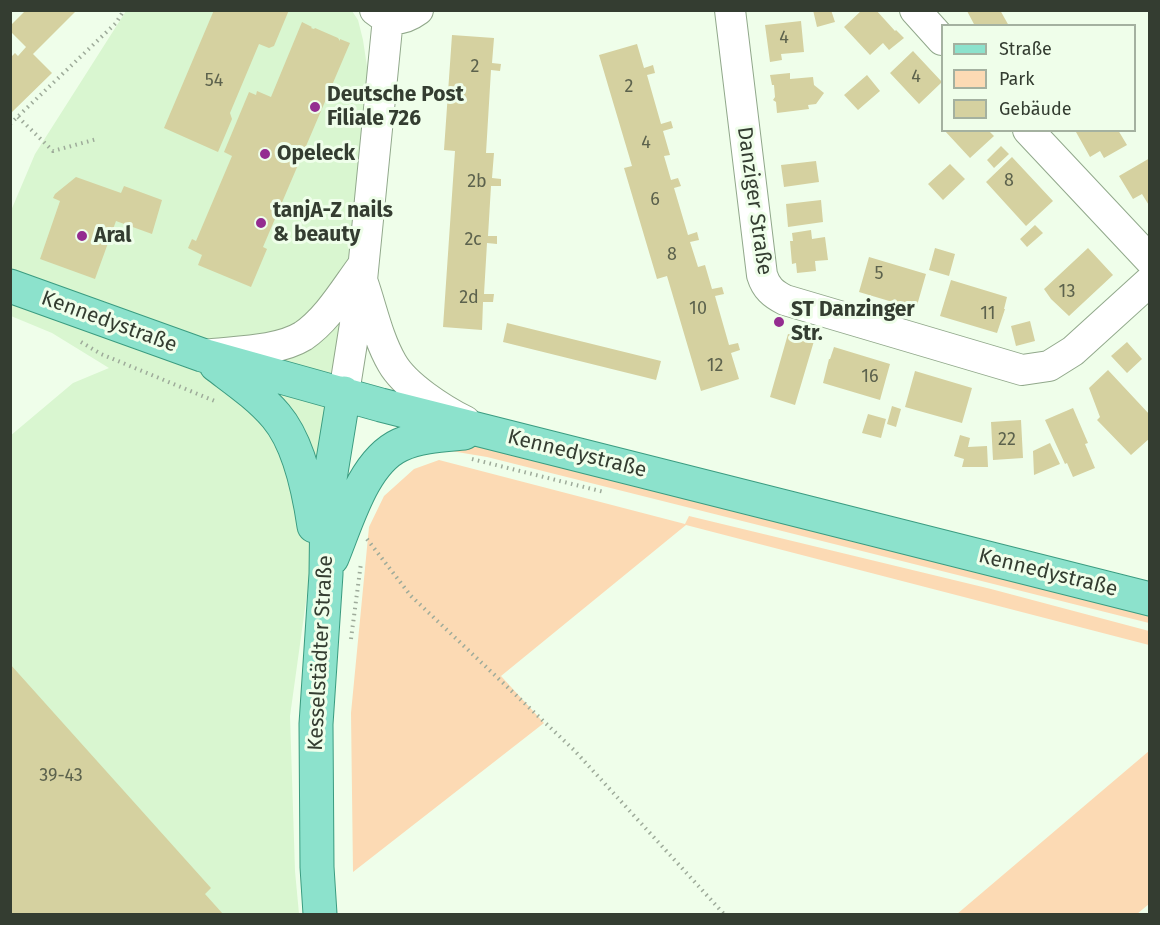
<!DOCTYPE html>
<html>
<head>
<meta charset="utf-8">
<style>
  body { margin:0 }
  #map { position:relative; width:1160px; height:925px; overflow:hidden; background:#effeea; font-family:"Fira Sans",sans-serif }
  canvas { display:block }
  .frame { position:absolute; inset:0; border:12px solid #343d31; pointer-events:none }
  .legend { position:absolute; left:941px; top:24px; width:195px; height:108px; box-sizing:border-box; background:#effeea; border:2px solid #a4b1a0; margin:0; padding:8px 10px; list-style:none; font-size:18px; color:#343d31 }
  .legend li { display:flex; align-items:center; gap:12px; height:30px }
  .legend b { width:30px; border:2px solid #a4b1a0 }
</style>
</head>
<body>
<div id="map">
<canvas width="1160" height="925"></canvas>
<div class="frame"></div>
<ul class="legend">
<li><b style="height:8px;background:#8ce2cc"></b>Straße</li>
<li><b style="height:16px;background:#fcdab4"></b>Park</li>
<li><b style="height:16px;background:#d5d1a0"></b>Gebäude</li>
</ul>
</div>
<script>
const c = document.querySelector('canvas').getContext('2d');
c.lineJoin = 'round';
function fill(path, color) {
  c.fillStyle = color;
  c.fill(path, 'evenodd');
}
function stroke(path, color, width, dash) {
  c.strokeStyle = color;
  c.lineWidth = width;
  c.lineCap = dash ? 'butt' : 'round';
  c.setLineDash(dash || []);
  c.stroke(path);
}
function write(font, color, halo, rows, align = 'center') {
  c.font = font + ' "Fira Sans",sans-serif';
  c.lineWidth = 6;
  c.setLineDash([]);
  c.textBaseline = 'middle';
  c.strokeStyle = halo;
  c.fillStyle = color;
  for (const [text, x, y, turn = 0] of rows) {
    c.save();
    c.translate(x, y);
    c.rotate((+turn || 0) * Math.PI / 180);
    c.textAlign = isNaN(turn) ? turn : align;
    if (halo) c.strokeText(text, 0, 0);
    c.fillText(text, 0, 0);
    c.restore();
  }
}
fill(new Path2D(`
  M126,11H352L358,20L363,40L371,93L335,393L290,716L295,871L299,914H11L10,436L73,383L109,368L52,333L11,316L10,213L35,154Z`), '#d9f6d0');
fill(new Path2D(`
  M475,445L1149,613V623L487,457L445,450H404Z
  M439,460L685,524L689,516L991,589L1149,631V645L686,525L501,676L544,723L353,872L351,713L369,527L384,496L414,469Z
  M1149,751V904L1137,914H957Z`), '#fcdab4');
fill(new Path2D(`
  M26,10H77L33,54L52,73L10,114V58L15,53L18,56L26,47L10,31V26Z
  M214,10H289L274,46L269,48L259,44L230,113L232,119L218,152L164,128Z
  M813,10H831L835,22L817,27Z
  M862,10H876L895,31L896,30L904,38L889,50L883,43L870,55L844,27Z
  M969,10H1000L1009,26H975L967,11Z
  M801,21L804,52L781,54L782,60L770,62L765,25Z
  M302,22L312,27L311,28L314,29L315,28L338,38L340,41V39L350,43L263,247L267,249L251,287L198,265L202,255L188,248L192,239L196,241L232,156L224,152L249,92L256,95L257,91L271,97Z
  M452,35L494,38L492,63L501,64L500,71L491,70L486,153H494L492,178L501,179V186H491L488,236H497V244L487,243L484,294H494L493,302H483L482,330L443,327L455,151L444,150Z
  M637,44L644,68L653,65L655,73L647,75L661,124L671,121L673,128L663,131L670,155L664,156L671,180L678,178L681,186L674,188L688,235L697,232L699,240L690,242L698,267L705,265L712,289L722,287L724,294L715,296L729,345L738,343L740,350L731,353L739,379L701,391L667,276L657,279L624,168L632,166L599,55Z
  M913,51L942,82L919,104L890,73Z
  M790,73V79L813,77L814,85L824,93L816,104L808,105L809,109L777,113L776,102L773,100L775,97L774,85H772L770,75Z
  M867,75L880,91L858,110L844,95Z
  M944,130H988L994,136L970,158Z
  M1079,130H1118L1127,145L1104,158L1100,151L1090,157L1076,132Z
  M1001,146L1009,154L994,168L987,160Z
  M1012,157L1053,201L1026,226L986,182Z
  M1150,158V207L1142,194L1133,199L1119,176Z
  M816,161L819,182L784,187L781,165Z
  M950,164L965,179L943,200L928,184Z
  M76,177L121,193L124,186L162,200L152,234L116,221L95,279L40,259L60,201L53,198L55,194Z
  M821,200L823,222L788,227L786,204Z
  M1035,225L1043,233L1027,247L1020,239Z
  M811,230L812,239L825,237L828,260L815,261L816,271L797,273L796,263L792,264L790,241H793L792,233Z
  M935,248L955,254L949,276L929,270Z
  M1088,248L1113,275L1069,316L1051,299L1044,289Z
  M869,257L926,274L916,309L859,292Z
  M951,280L1007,297L1004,309H1005L997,333L940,316Z
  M1030,321L1035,341L1016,346L1011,326Z
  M507,323L661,361L656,380L503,342Z
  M788,334L814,341L795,405L770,397Z
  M1127,342L1142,359L1127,373L1111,356Z
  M834,347L890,364L880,400L823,383L829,359H830Z
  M1108,370L1150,415V438L1131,455L1097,420L1100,417L1089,388Z
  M915,371L972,388L962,423L905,407Z
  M892,406L901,409L896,427L887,424Z
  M1073,408L1088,443L1085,444L1095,468L1073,477L1067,463L1065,464L1045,420Z
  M868,414L886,419L881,438L862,433Z
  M1021,420L1023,458L993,460L991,422Z
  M960,435L970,438L968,447L987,446L988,467H962L964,459L954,456Z
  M1050,443L1060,464L1034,475L1033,451Z
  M10,664L211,888L205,894L223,914H10Z`), '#d5d1a0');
const minor = new Path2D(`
  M375,10C389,22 403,21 418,10
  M730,10L762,275C766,288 773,294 785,300L1022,370L1049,366L1073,351L1150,281
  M915,10L942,40
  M1028,130L1150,260
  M363,283C372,309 378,339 392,363C405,386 443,410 465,421
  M203,355C233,351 277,352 303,336C328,319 345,289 363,265
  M344,393L362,280L388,18`);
const major = new Path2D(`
  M10,286L202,355L381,405L1150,599
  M216,365C237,381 259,396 276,416C299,443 309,492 314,526
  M332,558C347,522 363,462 400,445C420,436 443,435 464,433
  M320,914L317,867L316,724L326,574L327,497L344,393`);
stroke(minor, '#91a88b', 32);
stroke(major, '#3b9c80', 35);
stroke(new Path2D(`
  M18,117L53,151L97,139
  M10,124L116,23L124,10
  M81,342L101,354L217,402
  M472,459L604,492
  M367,539L411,596L574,750L724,914
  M351,639L361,563`), '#9eab9a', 4, [1.5, 4.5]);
stroke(minor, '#fff', 30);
stroke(major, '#8ce2cc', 33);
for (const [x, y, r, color] of [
  [315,107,6,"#942c90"],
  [265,154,6,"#942c90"],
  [261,223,6,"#942c90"],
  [82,236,6,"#942c90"],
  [779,322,6,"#942c90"]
]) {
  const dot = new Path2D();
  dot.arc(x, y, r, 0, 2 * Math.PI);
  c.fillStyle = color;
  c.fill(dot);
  stroke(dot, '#effeea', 2);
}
write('18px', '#5c624d', null, [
  ["4",784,38],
  ["2",475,67],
  ["4",916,77],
  ["54",214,81],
  ["2",629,87],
  ["4",646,143],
  ["8",1009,181],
  ["2b",477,182],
  ["6",655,200],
  ["2c",473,240],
  ["8",672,255],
  ["5",879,274],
  ["13",1067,292],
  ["2d",469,298],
  ["10",698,309],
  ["11",988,314],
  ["12",715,366],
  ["16",870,377],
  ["22",1007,440],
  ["39-43",61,776]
]);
write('bold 21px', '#343d31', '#effeea', [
  ["Deutsche Post",327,95],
  ["Filiale 726",327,119],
  ["Opeleck",277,154],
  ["tanjA-Z nails",273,211],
  ["& beauty",273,235],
  ["Aral",94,236],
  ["ST Danzinger",791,310],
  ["Str.",791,334]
], 'left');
write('21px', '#343d31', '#effeea', [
  ["Danziger Straße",754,201,82],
  ["Kennedystraße",109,322,20],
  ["Kennedystraße",577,454,14],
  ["Kennedystraße",1048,573,14],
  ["Kesselstädter Straße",321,653,-87]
]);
</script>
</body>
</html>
